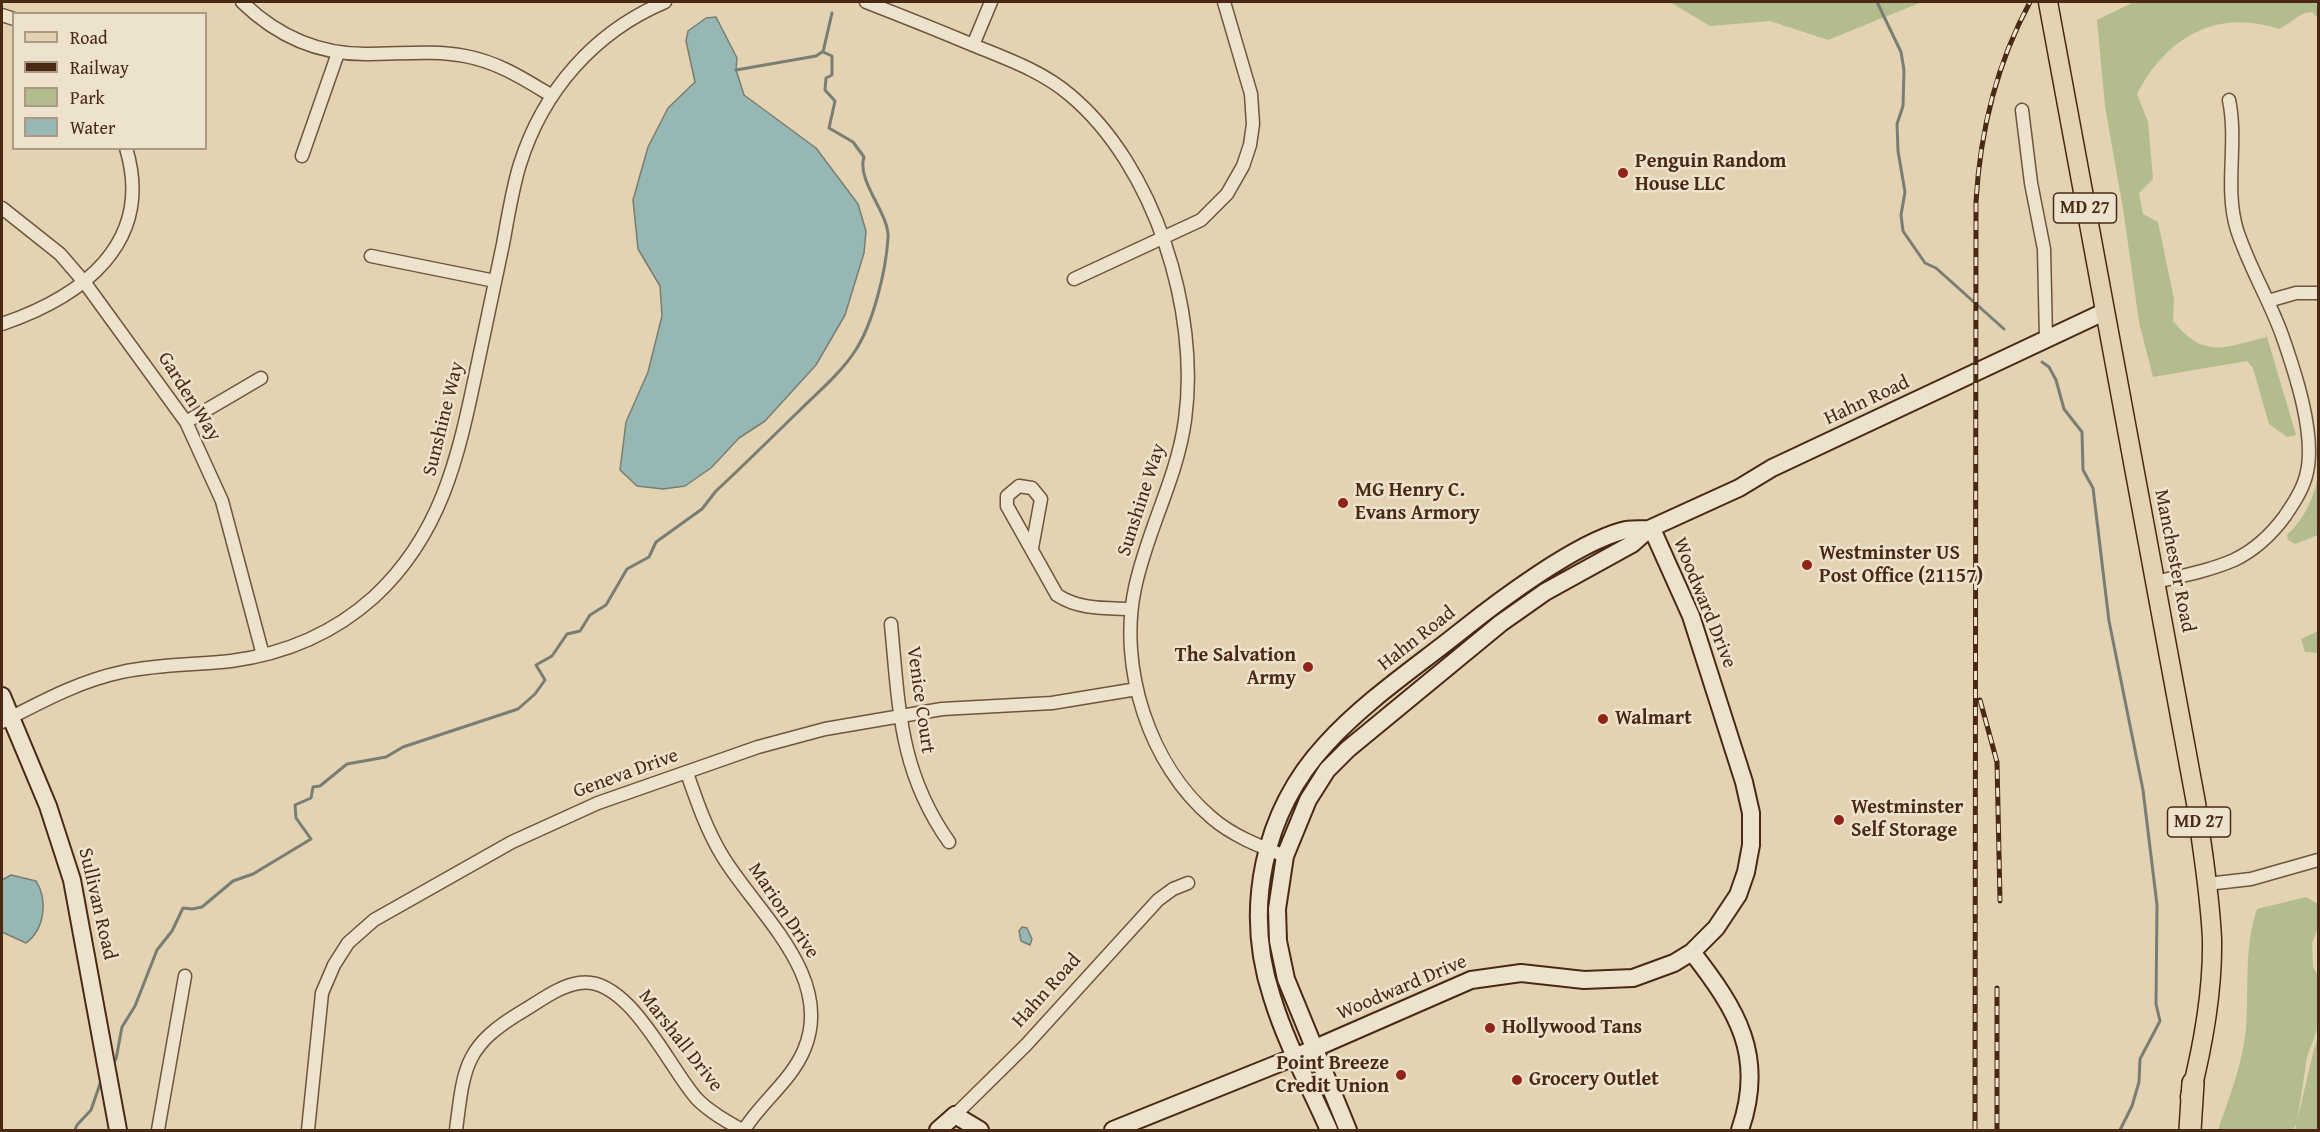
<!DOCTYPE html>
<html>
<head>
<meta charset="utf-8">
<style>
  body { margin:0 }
  #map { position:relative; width:2320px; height:1132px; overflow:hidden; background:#e3d3b2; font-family:"Gentium Book Plus",serif }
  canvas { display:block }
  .frame { position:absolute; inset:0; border:3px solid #4a2914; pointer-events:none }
  .legend { position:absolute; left:12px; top:12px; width:195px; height:138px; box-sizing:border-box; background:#ede2cd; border:2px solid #ac9883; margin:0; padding:8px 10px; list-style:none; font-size:18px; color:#4a2914 }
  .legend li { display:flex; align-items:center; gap:12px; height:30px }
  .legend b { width:30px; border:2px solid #ac9883 }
</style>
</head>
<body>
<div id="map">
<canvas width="2320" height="1132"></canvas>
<div class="frame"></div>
<ul class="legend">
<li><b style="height:8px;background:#e3d3b2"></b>Road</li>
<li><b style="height:8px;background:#4a2914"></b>Railway</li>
<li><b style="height:16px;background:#b3bc8d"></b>Park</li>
<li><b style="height:16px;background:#96b7b3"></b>Water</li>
</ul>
</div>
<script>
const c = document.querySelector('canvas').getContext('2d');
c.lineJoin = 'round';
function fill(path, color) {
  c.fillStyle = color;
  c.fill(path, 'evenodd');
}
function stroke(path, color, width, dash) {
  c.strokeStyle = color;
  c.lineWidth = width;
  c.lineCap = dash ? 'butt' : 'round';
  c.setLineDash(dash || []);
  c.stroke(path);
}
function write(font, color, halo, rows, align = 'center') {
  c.font = font + ' "Gentium Book Plus",serif';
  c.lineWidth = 5;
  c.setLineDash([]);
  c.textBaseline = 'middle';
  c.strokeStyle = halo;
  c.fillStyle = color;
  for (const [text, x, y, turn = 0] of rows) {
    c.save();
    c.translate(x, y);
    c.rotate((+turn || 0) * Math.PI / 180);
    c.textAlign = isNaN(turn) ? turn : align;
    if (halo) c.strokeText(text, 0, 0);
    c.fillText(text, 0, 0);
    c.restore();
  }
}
fill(new Path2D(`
  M1670,2H1922L1828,40L1770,21L1710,26Z
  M2134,2H2318V18L2312,12C2299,12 2291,24 2279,29C2216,8 2166,38 2137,94L2148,122L2153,179L2139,193L2143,214L2158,222L2174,299L2173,321C2205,360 2224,347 2267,337L2296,435L2287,437L2269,424L2253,368L2247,361L2153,377L2139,322L2124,215L2105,106L2097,20Z
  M2318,475V535L2295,544L2288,540L2287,535C2305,518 2314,498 2318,475Z
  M2318,631V653L2305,652L2301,639Z
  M2306,897L2318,904V928L2312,943L2313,967L2318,975V1027L2307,1057L2297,1122L2293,1130H2218C2229,1098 2243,1063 2246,1028C2249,987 2244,947 2257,909Z
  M2318,1038V1130H2295L2314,1049Z`), '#b3bc8d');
const water = new Path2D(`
  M716,17L737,58L736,70L744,95L816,148L858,204L866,231L864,253L845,315L816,365L765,421L739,438L711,468L685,486L663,489L637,486L620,470L626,422L648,372L662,316L660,286L638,249L633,200L648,147L668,108L695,82L686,41L688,31L706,18Z
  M11,875L36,881C48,900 45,929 26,943L2,932V880Z
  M1022,927L1027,928L1032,939L1030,945L1021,941L1019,931Z`);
fill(water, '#96b7b3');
stroke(water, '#787e73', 1.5);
stroke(new Path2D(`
  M1877,2L1901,52L1904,70L1903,106L1897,124L1898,151L1905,192L1901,215L1903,231L1925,263L1936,268L2004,329
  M736,70L816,56L822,52
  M2042,362L2049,367L2056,380L2064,409L2082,432L2083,470L2093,488L2109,621L2143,790L2157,905L2156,1004L2160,1021L2140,1059L2139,1082L2132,1106L2120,1130
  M112,1065L116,1059L122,1027L135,1006L157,950L172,931L183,908L192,909L202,907L233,881L253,874L311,839L296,818L295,805L311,798L313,787L320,786L347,764L386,757L403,747L518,709L535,694L545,680L536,665L552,656L567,634L580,631L590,615L606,605L627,569L649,557L656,542L702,509L716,491C744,465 771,438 799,411C818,392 840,374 855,351C873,324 886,271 888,238C890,214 856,181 864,157L853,142L829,128L835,101L825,90L826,78L832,75V56L823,52L832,13
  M75,1130L77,1125L91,1110L101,1081`), '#787e73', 3);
const street = new Path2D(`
  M242,2C277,36 319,55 369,54C401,54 433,50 465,56C498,62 524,79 552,96
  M866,2C902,16 937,30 973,45C1007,59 1042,71 1070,95C1155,166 1200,312 1185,420C1177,479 1147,530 1135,588C1118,667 1149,765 1212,818C1233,836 1259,846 1285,856
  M2,15L14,19
  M973,45L991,2
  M2022,110L2031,183L2044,249L2046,339
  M302,156L338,53
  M2,208L60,254L85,283L186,422L222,501L263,655
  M371,256L495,281
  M1074,279L1201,220L1227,194L1243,166L1250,145L1253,124L1251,94L1224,2
  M2268,301L2296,293H2318
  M2,324C81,297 155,244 126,148
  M186,422L261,378
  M1032,548L1041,499L1032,488L1019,486L1007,496V506L1057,595C1080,610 1105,608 1131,609
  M2155,582C2181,576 2209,571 2234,560C2255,550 2271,535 2285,516C2293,504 2302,491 2306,476C2317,437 2295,372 2282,335C2269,299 2249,267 2237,230C2224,188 2238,143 2229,100
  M891,624C899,707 899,771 949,842
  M2,722C41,702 79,681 122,672C158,664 195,665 231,661C284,654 334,633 374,597C441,535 458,458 476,372C485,330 494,287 503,244C508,217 512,190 520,164C543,91 594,32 665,2
  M687,773C697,802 707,831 723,857C758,914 835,977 804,1050C791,1081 761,1102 744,1130
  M2207,884L2251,879L2318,860
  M955,1115L1026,1045L1158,900L1173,889L1188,883
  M158,1130L185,976
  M308,1130L322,993L334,965L348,943L374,920L512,842L598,803L758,747L825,729L942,709L1052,703L1137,689
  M456,1130C464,1067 464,1046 523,1011C540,1001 559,986 579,983C628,974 669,1068 697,1099C710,1112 726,1121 742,1130`);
const secondary = new Path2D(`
  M2,696L48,806L72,880L118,1130
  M1692,952C1737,1010 1766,1056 1740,1130
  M938,1130L955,1115L980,1130
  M1113,1130L1297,1056L1471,980L1521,973L1584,980L1633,978L1674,963L1692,952L1716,928L1738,895L1746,872L1751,845V813L1744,782L1691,616L1652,529
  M1329,1130C1310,1087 1286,1043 1272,997C1243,909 1263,812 1326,744C1365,701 1416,667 1461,631C1501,599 1575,544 1622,531C1631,528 1641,530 1649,529
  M1348,1130L1286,979L1278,941L1277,909L1285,856L1308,800L1327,770L1348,749L1501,623L1545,592L1632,544L1649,529L1739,488L1772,468L2104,312`);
const primary = new Path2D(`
  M2048,2L2196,803C2202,848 2210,893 2212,939C2213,992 2203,1046 2190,1097`);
const highway = new Path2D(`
  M2190,1130L2193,1083`);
stroke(street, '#70543c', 15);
stroke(secondary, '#4a2914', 20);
stroke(primary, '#4a2914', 21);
stroke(highway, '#4a2914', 24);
stroke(street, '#ede2cd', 12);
stroke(secondary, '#ede2cd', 16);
stroke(primary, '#e3d3b2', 18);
stroke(highway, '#e3d3b2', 21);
const rail = new Path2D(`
  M1980,700L1997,762L2000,901
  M1997,988V1130
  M1975,1130L1976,202C1980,131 1996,65 2030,2`);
stroke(rail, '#4a2914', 5);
stroke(rail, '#ede2cd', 3, [9]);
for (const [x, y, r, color] of [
  [1623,173,6,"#8f2418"],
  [1343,503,6,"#8f2418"],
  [1807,565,6,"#8f2418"],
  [1308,667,6,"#8f2418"],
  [1603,719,6,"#8f2418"],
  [1839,820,6,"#8f2418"],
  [1490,1028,6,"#8f2418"],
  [1401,1075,6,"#8f2418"],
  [1517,1080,6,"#8f2418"]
]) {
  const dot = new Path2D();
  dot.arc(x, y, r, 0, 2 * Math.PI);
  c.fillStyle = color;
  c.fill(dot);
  stroke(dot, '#ede2cd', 2);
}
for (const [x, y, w] of [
  [2085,208,63],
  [2199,822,63]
]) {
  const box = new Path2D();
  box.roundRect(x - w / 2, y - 15, w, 30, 4.5);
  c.fillStyle = '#ede2cd';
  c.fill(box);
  stroke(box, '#4a2914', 1.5);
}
write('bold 18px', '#4a2914', null, [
  ["MD 27",2085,208],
  ["MD 27",2199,822]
]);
write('bold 20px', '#4a2914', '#ede2cd', [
  ["Penguin Random",1635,162],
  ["House LLC",1635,185],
  ["MG Henry C.",1355,491],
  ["Evans Armory",1355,514],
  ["Westminster US",1819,554],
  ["Post Office (21157)",1819,577],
  ["The Salvation",1296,656,"right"],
  ["Army",1296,679,"right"],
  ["Walmart",1615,719],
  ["Westminster",1851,808],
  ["Self Storage",1851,831],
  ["Hollywood Tans",1502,1028],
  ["Point Breeze",1389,1064,"right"],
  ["Credit Union",1389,1087,"right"],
  ["Grocery Outlet",1529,1080]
], 'left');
write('20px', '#4a2914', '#ede2cd', [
  ["Garden Way",189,397,58],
  ["Hahn Road",1867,401,-25],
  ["Sunshine Way",444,419,-76],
  ["Sunshine Way",1142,500,-72],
  ["Manchester Road",2174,561,79],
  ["Woodward Drive",1704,603,68],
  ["Hahn Road",1417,639,-38],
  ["Venice Court",920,700,82],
  ["Geneva Drive",626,774,-20],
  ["Sullivan Road",97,904,77],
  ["Marion Drive",783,911,56],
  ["Woodward Drive",1402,988,-23],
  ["Hahn Road",1047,991,-48],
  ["Marshall Drive",680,1041,52]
]);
</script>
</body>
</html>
